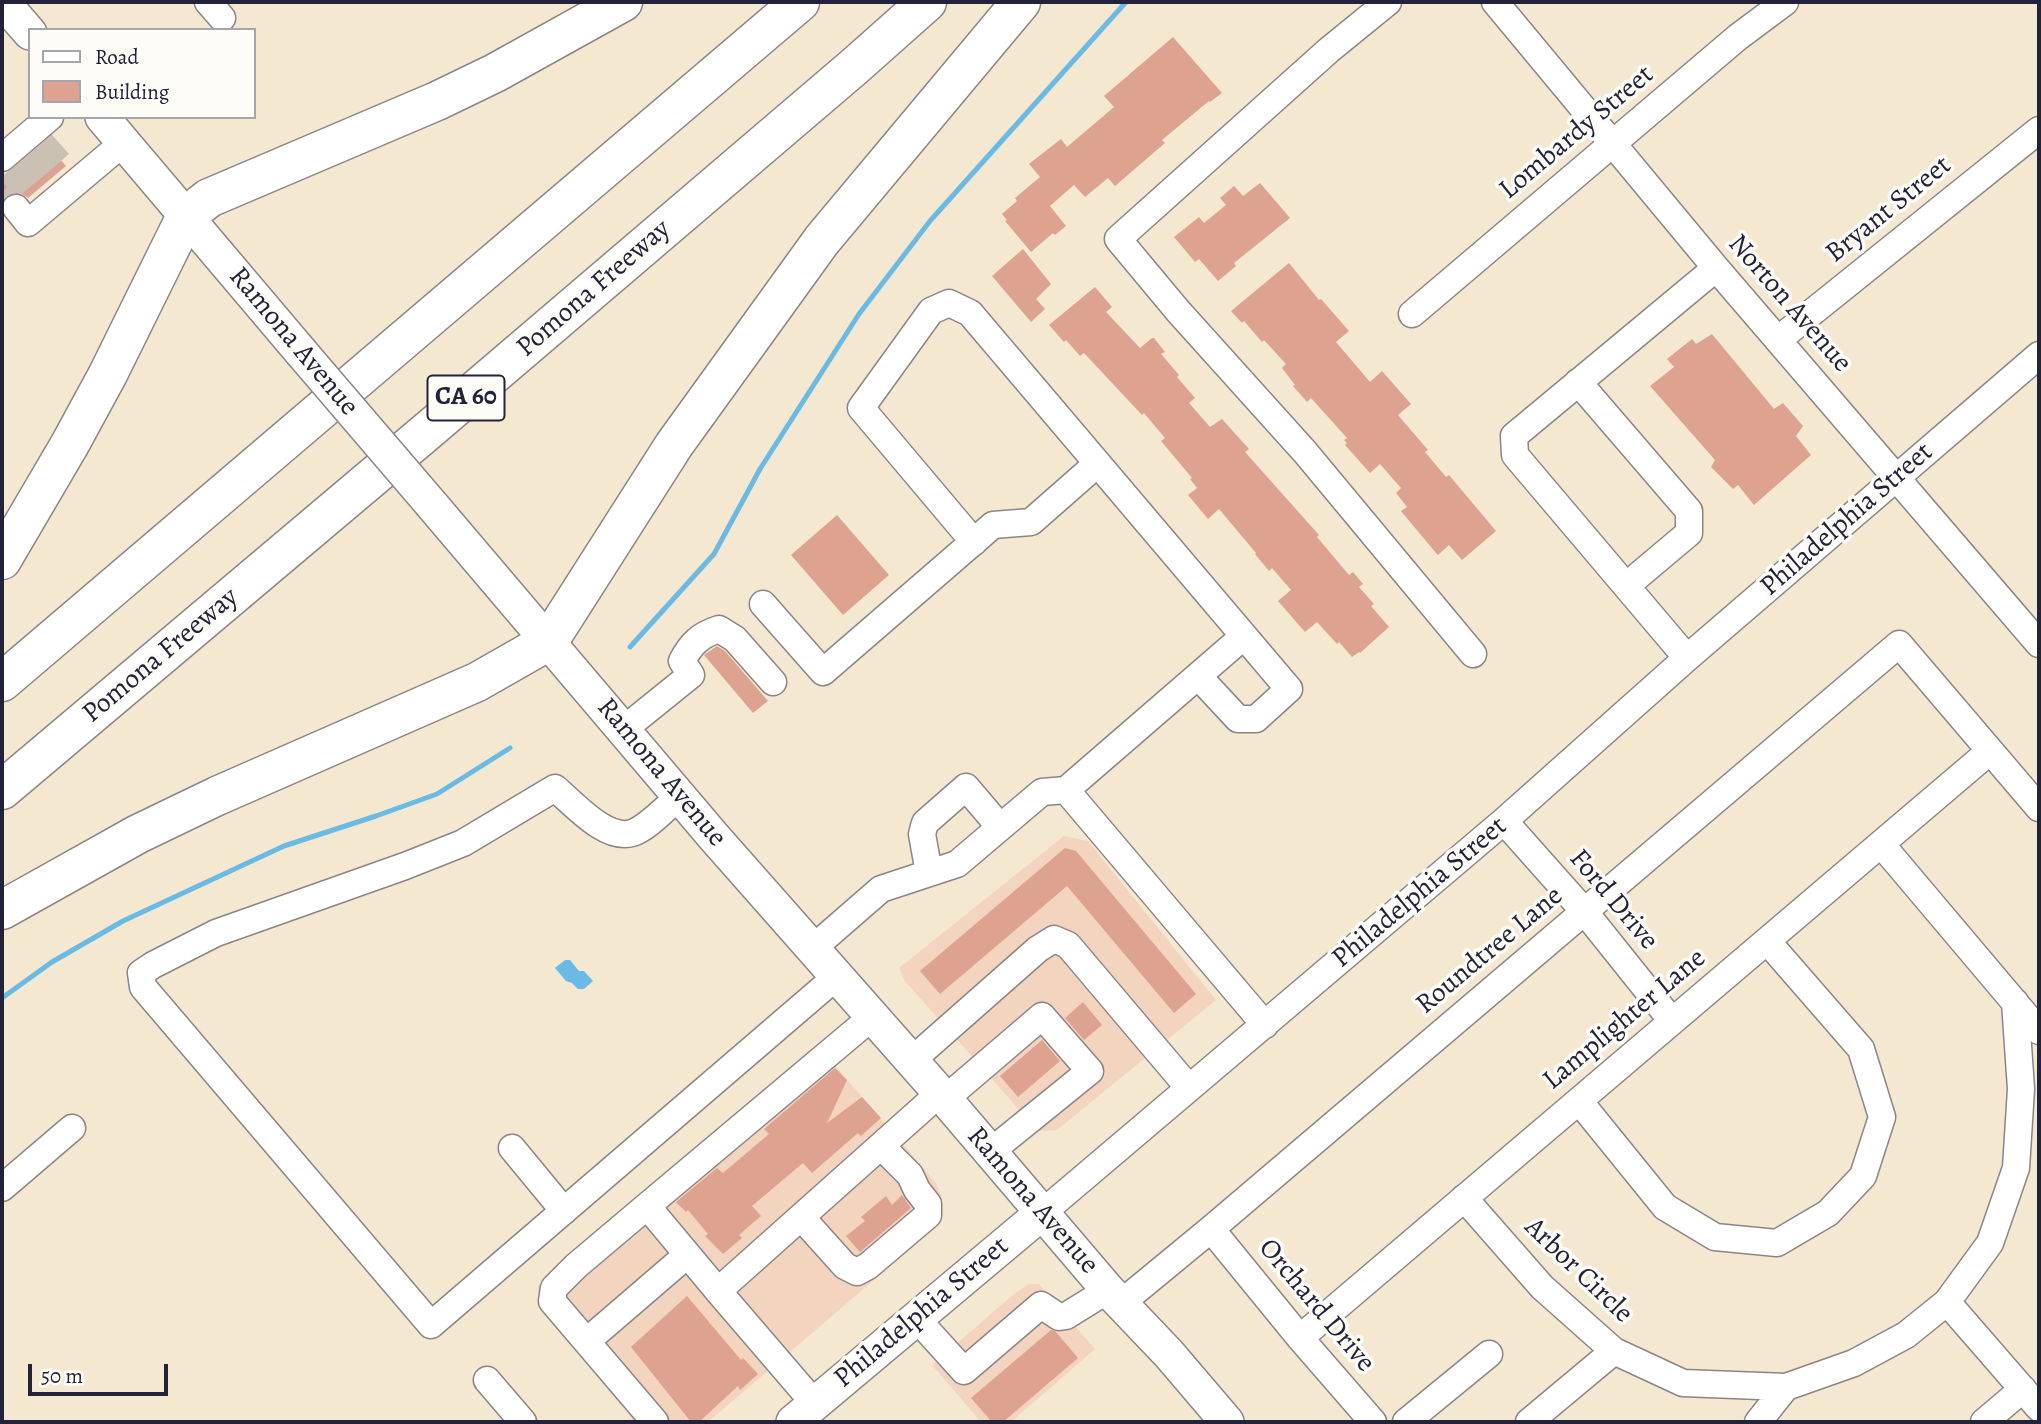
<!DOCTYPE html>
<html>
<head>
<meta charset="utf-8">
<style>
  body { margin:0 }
  #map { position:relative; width:2041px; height:1424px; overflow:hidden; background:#f4e8d1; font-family:Alegreya,serif }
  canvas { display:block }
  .frame { position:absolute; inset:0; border:4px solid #22223b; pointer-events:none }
  .legend { position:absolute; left:28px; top:28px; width:228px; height:91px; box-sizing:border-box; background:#fdfcf7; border:2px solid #a5a5ac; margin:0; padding:9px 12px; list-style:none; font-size:21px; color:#22223b }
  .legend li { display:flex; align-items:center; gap:14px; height:35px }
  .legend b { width:35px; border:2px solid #a5a5ac }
  .scale { position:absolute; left:28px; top:1364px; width:140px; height:32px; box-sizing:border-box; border:4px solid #22223b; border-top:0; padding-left:9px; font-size:21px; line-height:24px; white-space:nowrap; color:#22223b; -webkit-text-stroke:5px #fdfcf7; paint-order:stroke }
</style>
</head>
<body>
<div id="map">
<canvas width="2041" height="1424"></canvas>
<div class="frame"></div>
<ul class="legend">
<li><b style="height:9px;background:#fff"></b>Road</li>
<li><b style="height:19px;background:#dea290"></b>Building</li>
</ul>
<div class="scale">50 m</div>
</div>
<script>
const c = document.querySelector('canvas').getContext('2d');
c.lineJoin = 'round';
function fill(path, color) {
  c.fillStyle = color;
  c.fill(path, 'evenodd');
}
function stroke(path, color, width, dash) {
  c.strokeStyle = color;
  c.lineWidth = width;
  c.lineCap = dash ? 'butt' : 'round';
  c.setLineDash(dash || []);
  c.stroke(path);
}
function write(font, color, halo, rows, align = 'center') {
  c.font = font + ' Alegreya,serif';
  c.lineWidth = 7;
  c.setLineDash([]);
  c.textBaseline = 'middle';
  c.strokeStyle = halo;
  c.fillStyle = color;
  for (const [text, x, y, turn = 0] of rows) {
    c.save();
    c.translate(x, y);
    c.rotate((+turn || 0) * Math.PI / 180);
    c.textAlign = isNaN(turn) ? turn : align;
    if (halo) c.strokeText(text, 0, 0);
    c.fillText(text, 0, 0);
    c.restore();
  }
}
fill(new Path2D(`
  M1064,836L1088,841L1216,1000L1057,1130L1038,1131L905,981L899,968Z
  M820,1048L936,1183L943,1201L941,1216L935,1228L708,1422H635L547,1313L538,1301V1286L554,1267L620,1210L809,1051Z
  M1029,1284H1039L1095,1349L1011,1422H981L932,1365L1014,1294Z`), '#f3d4bf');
fill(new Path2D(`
  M565,960H570L579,971H584L593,981L584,989H578L572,983L566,981L555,968Z`), '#69bae4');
stroke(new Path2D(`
  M630,647L714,554L760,469L859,314L930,221L1126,2
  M2,998L52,962L123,921L284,846L376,816L437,794L510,748`), '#69bae4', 5);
fill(new Path2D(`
  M1173,37L1222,93L1210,102L1209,101L1162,140L1165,143L1115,186L1108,178L1085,197L1074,185L1050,206L1066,226L1055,235L1053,233L1031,252L1005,221L1007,220L1002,214L1017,201L1015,198L1040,177L1029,164L1061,139L1067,147L1114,107L1104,96Z
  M45,142L66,166L28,198L22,194L14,192L4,198L2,195V177Z
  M1260,183L1290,218L1234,263L1236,266L1218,281L1199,259L1195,262L1174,237L1199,217L1204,223L1226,205L1220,198L1234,186L1243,196Z
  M1023,249L1051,284L1036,299L1045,309L1031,322L992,276Z
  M1289,263L1319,300L1321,299L1349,331L1336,342L1370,382L1382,371L1411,404L1398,415L1428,450L1425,452L1446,477L1449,475L1496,531L1462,560L1449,545L1438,555L1436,553L1401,511L1407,507L1396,493L1401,488L1380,464L1370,473L1345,445L1347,443L1344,440L1347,438L1311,398L1307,402L1293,386L1295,385L1282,368L1286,364L1264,340L1262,342L1244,321L1242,323L1231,311Z
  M1095,287L1112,307L1106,312L1140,348L1152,338H1154L1165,352L1161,354L1179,375L1177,377L1195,398L1189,403L1210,427L1222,419L1249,449L1245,452L1319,535L1317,537L1349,575L1353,572L1363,584L1359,587L1374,604L1371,606L1389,627L1360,653L1359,652L1352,657L1339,642L1337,644L1317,622L1305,632L1278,601L1291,590L1272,568L1269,571L1255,554L1256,553L1219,509L1208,519L1188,495L1197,488L1190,479L1192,478L1161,441L1165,438L1144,413L1142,415L1084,353L1080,356L1066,340L1064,342L1049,325Z
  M1712,334L1774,409L1783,403L1803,426L1796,436L1811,455L1754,505L1738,485L1733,489L1711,467L1715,460L1650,386L1674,367L1667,359L1692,339L1696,344Z
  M837,515L889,575L843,615L791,555Z
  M717,646L725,651L768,701L753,713L704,655Z
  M1065,848L1076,851L1196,994L1174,1013L1067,886L940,994L920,971Z
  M1083,1002L1102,1025L1084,1040L1065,1018Z
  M1042,1040L1060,1061L1018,1097L1000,1076Z
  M835,1068L847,1080L827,1123L862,1097L881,1118L861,1136L858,1133L812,1173L803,1163L752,1206L761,1216L739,1235L742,1238L723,1254L705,1236L708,1234L688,1210L686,1212L676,1202L717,1168L723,1173L769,1134L764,1129Z
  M902,1195L911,1208L860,1252L846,1236L865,1221L861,1217L886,1196L892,1205Z
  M687,1296L741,1360L743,1358L758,1374L740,1390L738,1386L699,1422H691L631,1347Z
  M1051,1330L1055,1331L1078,1358L1003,1422H992L971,1398Z`), '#dea290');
stroke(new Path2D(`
  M42,143L64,168
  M27,156L48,182
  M10,170L31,195
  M2,192L16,208`), '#cac0b3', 26, [26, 13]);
const minor = new Path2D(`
  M208,2L222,18
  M1388,2L1329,50L1118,239L1178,311L1305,452L1473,654
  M1495,2L1716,268L2039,644
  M2,158L50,117
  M16,208L28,223L123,143
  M1412,314L1738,37L1785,2
  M1779,339L2039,130
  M1578,382L1689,511V533L1626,586
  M974,542L861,408L931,311L949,303L970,313L1289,689L1256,719H1238L1198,676
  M763,604L823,672L993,525L1031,522L1097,464
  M1687,658L1515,455L1514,436L1716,268
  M624,729L691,675L682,661C691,644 700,635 719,629L735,639L773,682
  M1066,790L1265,1025
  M680,796C667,806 648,828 632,833C606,841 574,804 555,788L463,843L405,866L216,933L153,965L141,973L143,987L431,1325L836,977
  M1504,821L1584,911L1672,1021
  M1881,844L2039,1031
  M929,873L922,834L925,823L966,787L1000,827
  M812,949L881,889L957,864L1042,792L1066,790L1244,636
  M911,1061L1038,949L1054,939L1068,945L1189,1088
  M945,1099L1042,1016L1090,1071L990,1152
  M1579,1101L1665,1207L1715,1237L1777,1243L1828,1213L1863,1176L1882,1117L1861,1049L1767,941
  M512,1148L564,1211
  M2,1188L72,1128
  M1464,1198L1542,1287L1614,1351L1683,1383L1786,1387L1854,1363L1906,1335L1947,1302L1990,1243L2016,1168L2021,1089L2015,1002
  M647,1206L872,1017
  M1042,1213L1504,821L1687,658L2039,355
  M801,1217L845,1266L857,1272L868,1266L928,1215V1204L917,1190L910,1175L881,1146
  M1211,1229L1300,1338L1373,1422
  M1947,1302L2039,1408
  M1120,1304L1211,1229L1899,644L2039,808
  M916,1318L964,1371L1041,1305L1059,1317L1066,1316L1108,1290
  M1300,1338L1990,751
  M587,1341L687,1255
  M487,1380L523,1422
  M815,1404L718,1291L940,1093
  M655,1422L552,1301L554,1288L576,1266L647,1206L718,1291
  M1406,1422L1489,1354
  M1529,1422L1614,1351
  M1758,1422L1786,1387
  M1984,1422L2023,1389`);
const major = new Path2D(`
  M3,2L30,33
  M102,117L301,352
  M432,505L714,837L940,1093L1108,1290L1169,1354L1227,1422
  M793,1422L1042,1213`);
const highway = new Path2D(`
  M2,560L70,444L108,374L186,216L209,198L437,101L495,73L623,2
  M2,682L800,2
  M2,790L431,428L855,66L927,2
  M2,910L138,834L217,796L477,682L549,641L674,445L822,240L1021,2`);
stroke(minor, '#8b8586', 29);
stroke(major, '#8b8586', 36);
stroke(highway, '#8b8586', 41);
stroke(minor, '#fff', 26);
stroke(major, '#fff', 33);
stroke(highway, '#fff', 38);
const majorBridge = new Path2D(`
  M301,352L432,505`);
stroke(majorBridge, '#8b8586', 36, []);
stroke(majorBridge, '#fff', 33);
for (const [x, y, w] of [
  [466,398,77]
]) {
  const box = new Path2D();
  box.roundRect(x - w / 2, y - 22.5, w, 45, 5);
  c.fillStyle = '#fdfcf7';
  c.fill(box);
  stroke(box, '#22223b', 2);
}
write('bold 26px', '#22223b', null, [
  ["CA 60",466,398]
]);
write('28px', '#22223b', '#fdfcf7', [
  ["Lombardy Street",1577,133,-40],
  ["Bryant Street",1889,210,-39],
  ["Pomona Freeway",594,289,-41],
  ["Norton Avenue",1789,304,49],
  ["Ramona Avenue",293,342,50],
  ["Philadelphia Street",1847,520,-41],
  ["Pomona Freeway",161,656,-40],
  ["Ramona Avenue",661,773,50],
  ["Philadelphia Street",1420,893,-40],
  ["Ford Drive",1613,900,50],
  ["Roundtree Lane",1490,951,-40],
  ["Lamplighter Lane",1625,1020,-40],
  ["Ramona Avenue",1032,1201,49],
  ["Arbor Circle",1578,1271,44],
  ["Orchard Drive",1316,1306,50],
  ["Philadelphia Street",922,1313,-40]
]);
</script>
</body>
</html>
